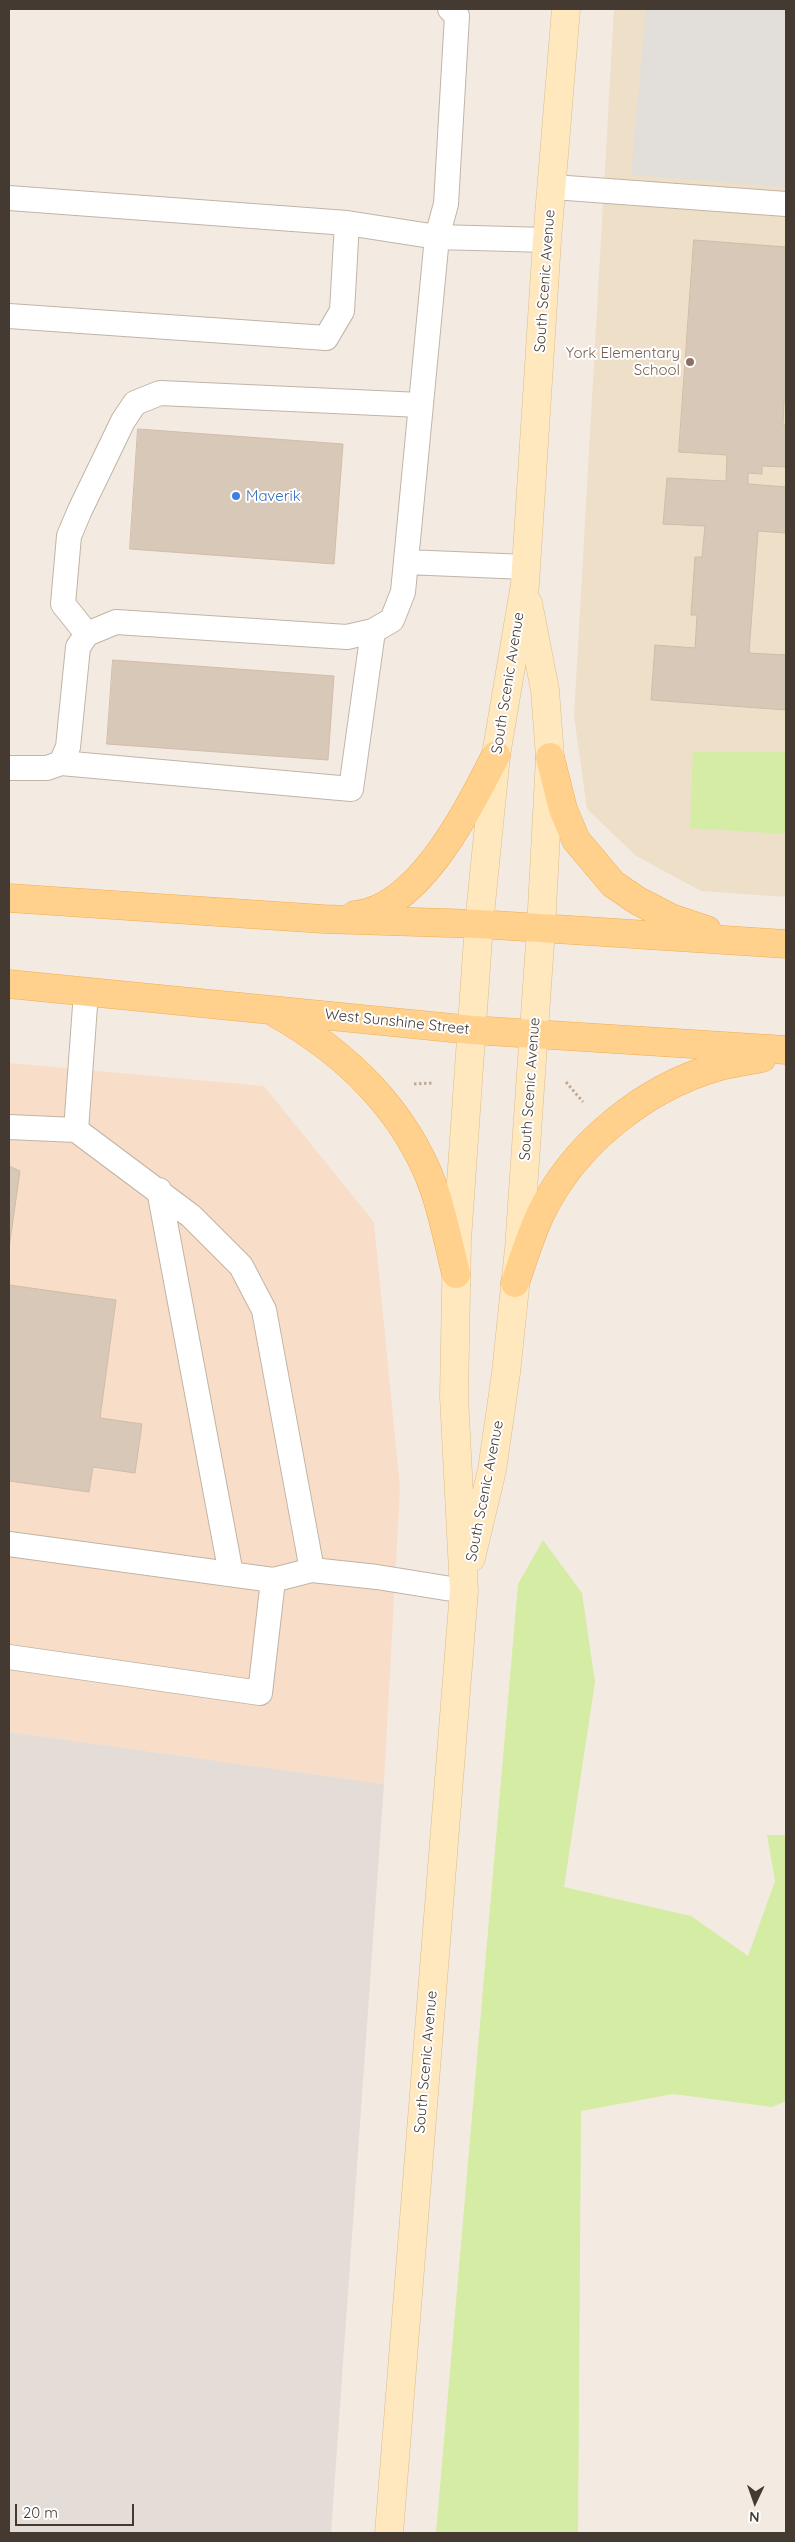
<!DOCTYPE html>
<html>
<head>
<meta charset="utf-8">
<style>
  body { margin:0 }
  #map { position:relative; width:795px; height:2542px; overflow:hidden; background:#f3ebe1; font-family:Quicksand,sans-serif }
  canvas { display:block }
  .frame { position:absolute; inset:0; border:10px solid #443a31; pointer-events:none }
  .north { position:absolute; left:730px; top:2477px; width:50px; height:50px; -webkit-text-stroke:4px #fff; paint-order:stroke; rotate:183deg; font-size:14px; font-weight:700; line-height:20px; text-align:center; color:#443a31 }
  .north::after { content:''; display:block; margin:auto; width:18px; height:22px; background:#443a31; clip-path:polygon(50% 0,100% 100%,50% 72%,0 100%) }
  .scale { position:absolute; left:15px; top:2504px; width:119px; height:22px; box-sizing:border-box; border:2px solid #443a31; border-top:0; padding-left:6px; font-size:15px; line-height:18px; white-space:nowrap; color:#443a31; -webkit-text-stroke:4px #fff; paint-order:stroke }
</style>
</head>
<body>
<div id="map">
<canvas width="795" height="2542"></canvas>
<div class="frame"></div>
<div class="north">N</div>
<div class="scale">20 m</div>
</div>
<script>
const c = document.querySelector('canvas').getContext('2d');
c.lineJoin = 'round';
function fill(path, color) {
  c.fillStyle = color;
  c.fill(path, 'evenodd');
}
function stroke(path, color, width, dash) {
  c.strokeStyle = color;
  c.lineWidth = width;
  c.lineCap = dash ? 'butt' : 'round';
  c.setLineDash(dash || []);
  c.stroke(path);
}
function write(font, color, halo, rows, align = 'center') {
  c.font = font + ' Quicksand,sans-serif';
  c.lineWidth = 4;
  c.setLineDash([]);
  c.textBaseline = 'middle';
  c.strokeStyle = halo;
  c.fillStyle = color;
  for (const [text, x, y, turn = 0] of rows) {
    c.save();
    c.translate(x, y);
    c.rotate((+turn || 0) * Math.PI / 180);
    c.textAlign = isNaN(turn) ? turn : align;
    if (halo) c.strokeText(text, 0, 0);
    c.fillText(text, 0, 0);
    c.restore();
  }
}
fill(new Path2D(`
  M9,1063L264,1086L374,1222L400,1488L384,1784L9,1732Z`), '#f8dec8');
fill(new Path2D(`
  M9,1732L384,1784L331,2533H9Z`), '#e4dcd6');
fill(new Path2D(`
  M614,9H786V897L701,891L636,856L587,809L574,716Z`), '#eedfc9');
fill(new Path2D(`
  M693,752H786V834L690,828Z
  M543,1540L582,1593L595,1682L564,1887L691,1916L748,1956L775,1881L767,1835H786V2101L772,2107L673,2094L581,2111L578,2533H436L518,1584Z`), '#d4eca4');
fill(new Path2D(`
  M646,9H786V187L631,175Z`), '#e2deda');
const building = new Path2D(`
  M694,240L786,247V401H784L783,425H786V467L762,466V474L748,473V484L786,487V533L758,531L749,653L786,655V710L651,700L655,645L695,648L697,615H691L695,557H702L705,526L663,524L667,478L726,481L727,455L679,452Z
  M138,429L343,444L334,564L130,549Z
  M113,660L334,676L328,760L107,744Z
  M9,1166L20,1171L9,1248Z
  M9,1285L116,1300L100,1418L142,1424L135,1473L93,1467L89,1492L9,1481Z`);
fill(building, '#d8c8b8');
stroke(building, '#d1bca8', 1);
const lane = new Path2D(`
  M553,187L786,204
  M9,198L347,223L342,311L326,338L9,316
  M347,223L437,237L446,204L457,16L450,9
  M406,562L526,567
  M87,634L63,604L69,536L80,510L123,421L135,403L160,393L420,405
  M61,763L351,789L373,631
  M9,768H47L61,763L68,747L78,647L87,634L116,622L347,637L373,631L392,620L403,592L437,237L547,240
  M86,992L76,1130L191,1216L241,1266L264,1310L312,1570L377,1577L464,1591
  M9,1127L76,1130
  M159,1190L231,1574
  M9,1544L273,1580L312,1570
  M9,1657L260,1693L273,1580`);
const secondary = new Path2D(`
  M471,1558L492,1470L506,1373L519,1249L541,928L550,757L545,690L528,603
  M389,2533L464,1591L454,1396L457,1240L479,924L496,755L525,584L547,240L566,9`);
const primary = new Path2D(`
  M550,757L563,809L576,840L613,884L638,901L671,918L707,930
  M9,898L323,919L479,924L786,944
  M355,915C421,908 469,807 496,755
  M9,984L472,1030L786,1050
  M277,1014C346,1053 405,1110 433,1186C443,1214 449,1245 456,1274
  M515,1283C523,1260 530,1237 540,1215C573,1145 644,1088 717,1067C732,1063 747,1061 762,1058`);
stroke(lane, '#c1b4a6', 26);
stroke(secondary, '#dbbd8d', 29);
stroke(primary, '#f0ad51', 29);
stroke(new Path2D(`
  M566,1082L583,1102
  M414,1084L433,1083`), '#c2ab92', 3, [2.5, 2.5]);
stroke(lane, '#fff', 24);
stroke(secondary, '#ffe7be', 28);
stroke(primary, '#ffd18d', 28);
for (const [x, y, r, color] of [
  [690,362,5,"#8d6e63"],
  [236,496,5,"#3f7fe0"]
]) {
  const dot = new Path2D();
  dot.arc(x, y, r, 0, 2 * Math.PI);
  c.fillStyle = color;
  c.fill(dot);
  stroke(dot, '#fff', 2);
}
write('15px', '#443a31', '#fff', [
  ["South Scenic Avenue",545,281,-86],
  ["South Scenic Avenue",508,683,-81],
  ["West Sunshine Street",397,1022,6],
  ["South Scenic Avenue",530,1089,-86],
  ["South Scenic Avenue",485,1491,-79],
  ["South Scenic Avenue",426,2062,-85]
]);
write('15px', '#785e54', '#fff', [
  ["York Elementary",680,353],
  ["School",680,370]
], 'right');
write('15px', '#366cbe', '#fff', [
  ["Maverik",246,496]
], 'left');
</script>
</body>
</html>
